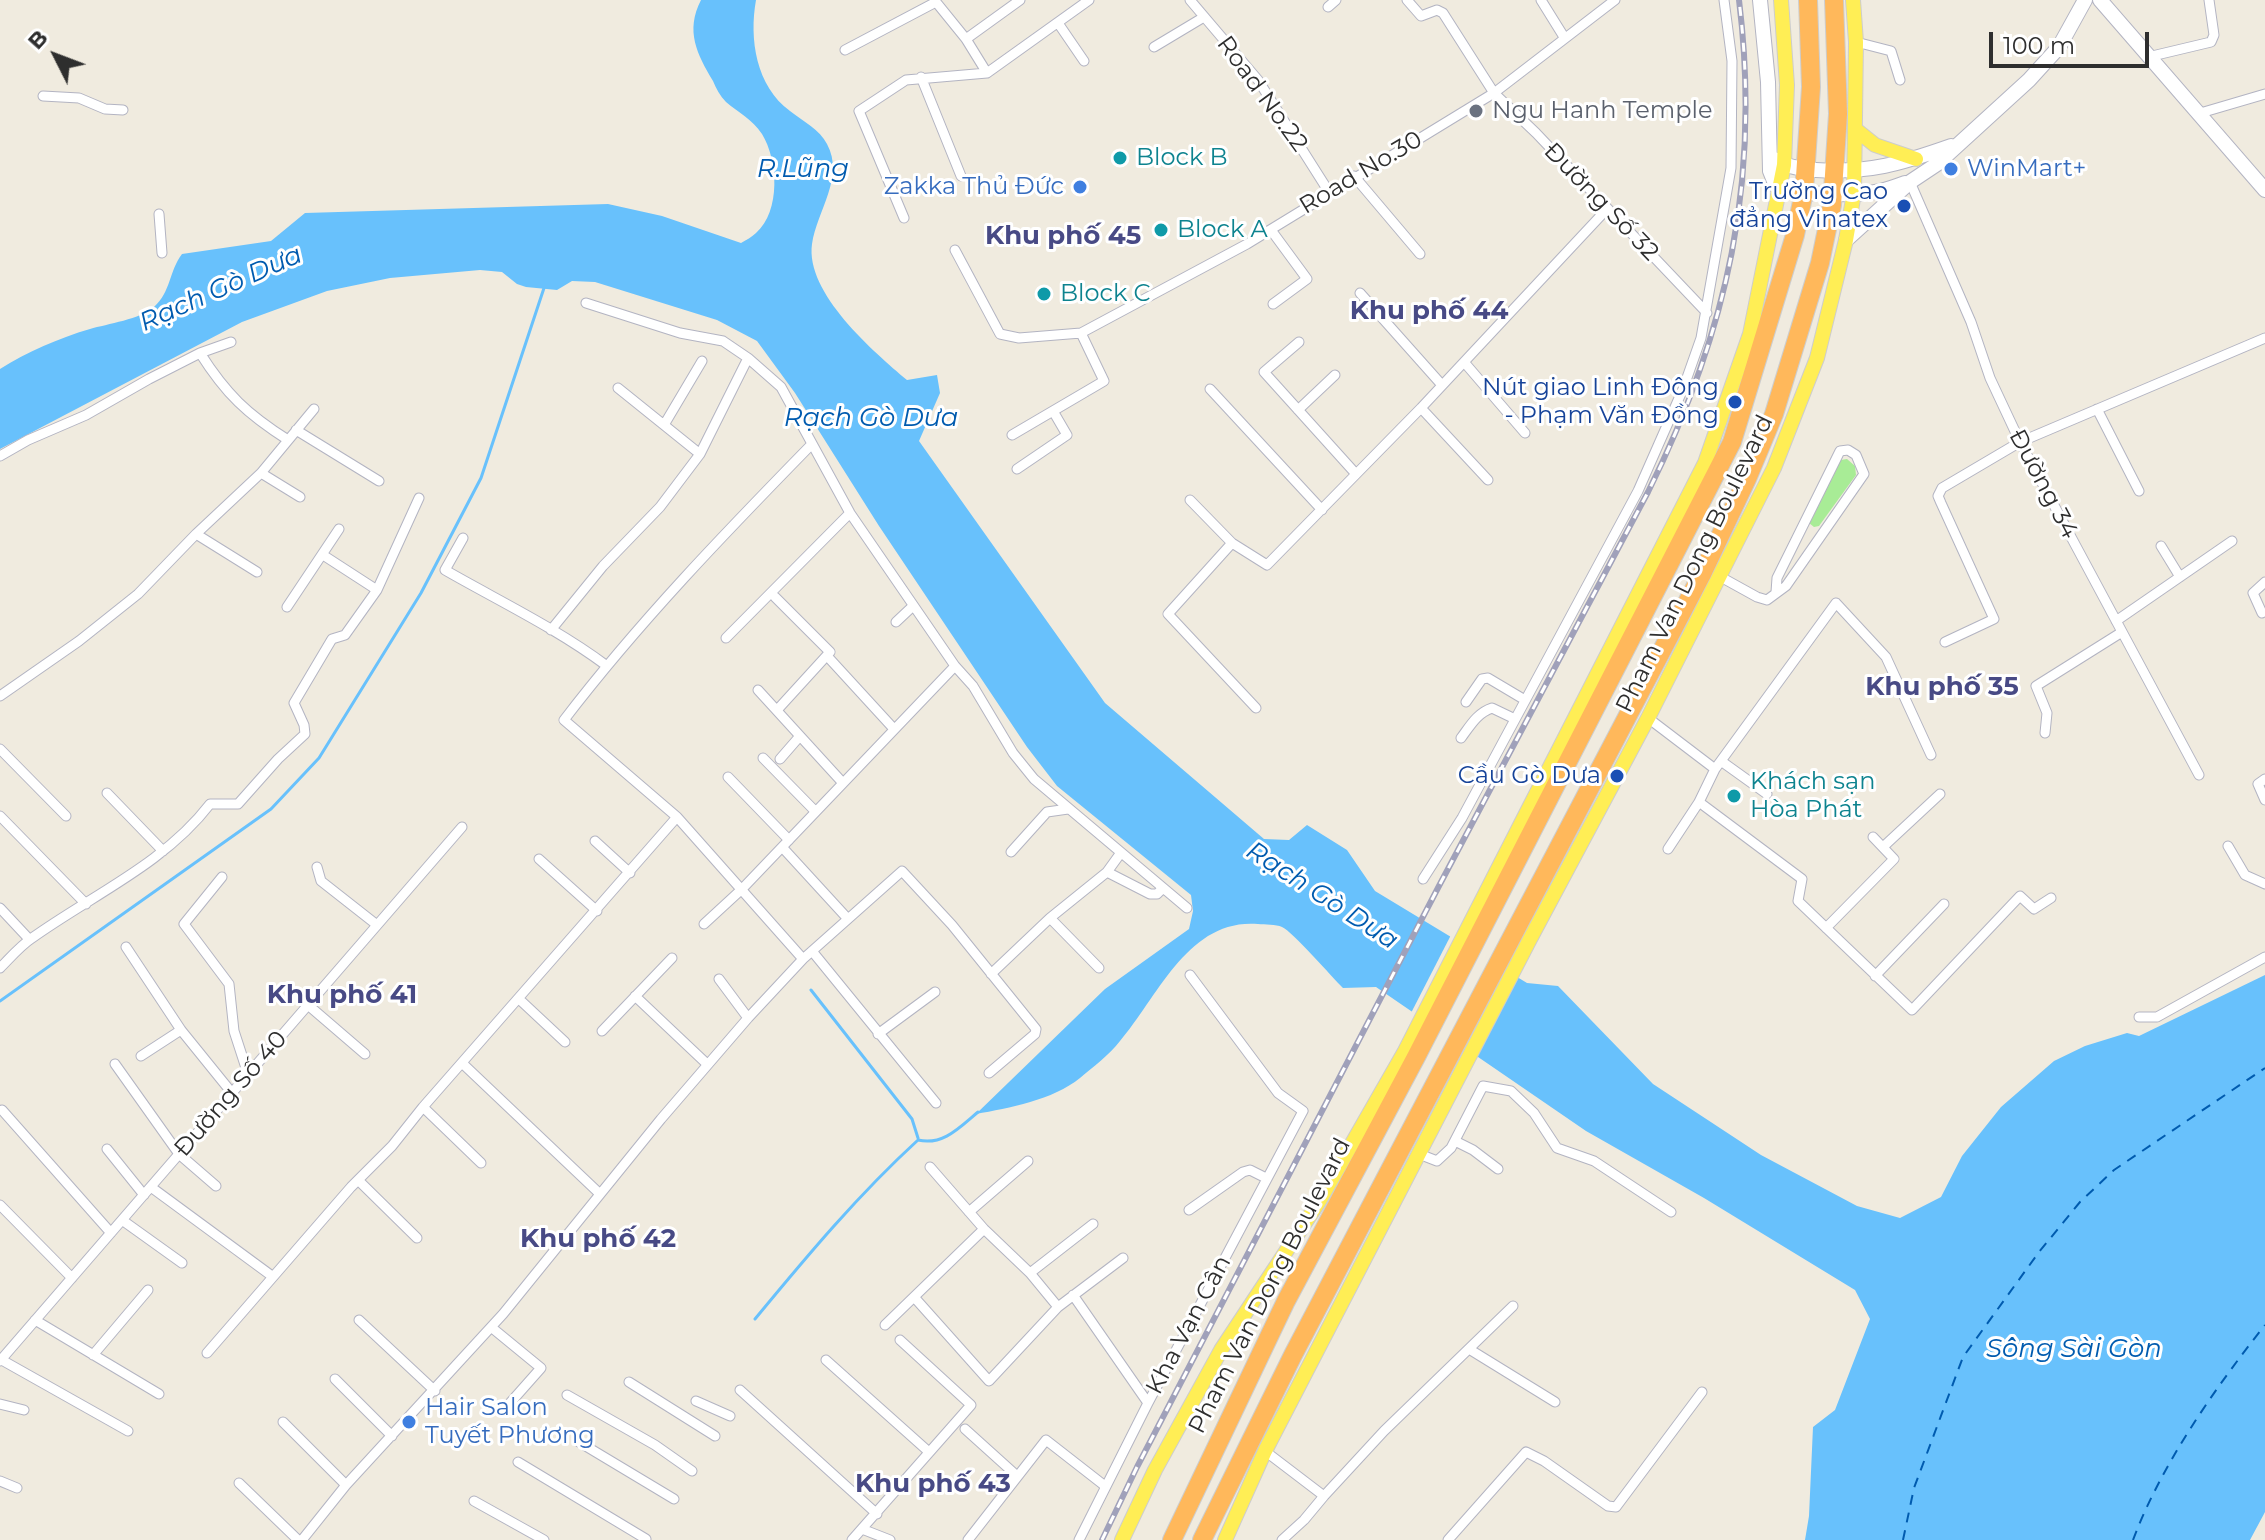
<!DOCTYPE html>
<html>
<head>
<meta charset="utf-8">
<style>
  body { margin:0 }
  #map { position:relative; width:2265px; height:1540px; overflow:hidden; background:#f0ebdf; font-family:Montserrat,sans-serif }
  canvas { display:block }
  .north { position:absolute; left:16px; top:16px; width:80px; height:80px; -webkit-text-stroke:6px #fff; paint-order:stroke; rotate:312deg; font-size:22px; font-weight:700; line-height:32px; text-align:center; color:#2e2e2e }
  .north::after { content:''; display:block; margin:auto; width:28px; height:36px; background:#2e2e2e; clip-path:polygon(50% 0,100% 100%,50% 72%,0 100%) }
  .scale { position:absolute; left:1989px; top:32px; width:160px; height:36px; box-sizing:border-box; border:4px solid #2e2e2e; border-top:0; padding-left:10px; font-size:24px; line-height:28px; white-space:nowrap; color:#2e2e2e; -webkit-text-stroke:6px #fff; paint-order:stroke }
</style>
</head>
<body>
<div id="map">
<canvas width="2265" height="1540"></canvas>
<div class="north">B</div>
<div class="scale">100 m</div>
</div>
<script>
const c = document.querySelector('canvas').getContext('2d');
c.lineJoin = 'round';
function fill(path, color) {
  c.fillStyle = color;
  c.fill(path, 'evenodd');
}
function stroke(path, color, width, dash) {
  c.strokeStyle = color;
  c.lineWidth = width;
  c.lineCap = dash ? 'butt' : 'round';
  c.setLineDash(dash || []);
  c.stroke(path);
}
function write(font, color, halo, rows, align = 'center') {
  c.font = font + ' Montserrat,sans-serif';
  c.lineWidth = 6;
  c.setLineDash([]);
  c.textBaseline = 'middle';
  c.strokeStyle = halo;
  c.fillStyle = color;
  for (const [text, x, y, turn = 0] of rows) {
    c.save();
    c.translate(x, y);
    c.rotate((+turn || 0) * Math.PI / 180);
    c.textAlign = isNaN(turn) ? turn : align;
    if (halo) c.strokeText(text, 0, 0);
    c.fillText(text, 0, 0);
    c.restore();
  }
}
fill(new Path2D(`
  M1847,459L1855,466L1856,475L1819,526L1814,527L1809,523L1837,465L1841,460Z`), '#a8ec96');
fill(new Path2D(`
  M701,0H756C749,39 756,86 790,111C803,121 820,130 827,144C845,177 817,211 812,244C805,293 874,352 907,380L937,375L940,393L919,441L1105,703L1264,839L1289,840L1307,825L1347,850L1375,891L1527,983L1558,986L1653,1084L1761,1155L1857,1206L1900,1218L1941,1197L1962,1156L2001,1107L2054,1061L2085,1046L2127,1033L2139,1036L2265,975V1512L2250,1540H1805L1809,1516L1813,1427L1835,1410L1870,1319L1855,1290L1704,1198L1586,1131L1376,987L1343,988C1332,977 1292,931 1282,927C1276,924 1265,925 1258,924C1188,918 1158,997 1120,1041C1109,1055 1093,1067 1080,1078C1053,1100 1009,1108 976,1114L1105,989L1189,929L1193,911L1191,895L1057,786L1027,747L879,526L795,393L757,341L717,320L595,282L572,281L557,290L526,287L517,284L502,272L480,270L390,278L327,291L242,322L0,449V369C27,352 59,338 90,329C107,324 141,319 154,307C171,292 169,271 182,254L271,241L305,213L608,204L662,216L741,243C746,240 752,237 756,233C781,211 778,160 762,134C752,119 739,113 726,102C720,96 716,88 713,81C697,54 685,31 701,0Z`), '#68c1fc');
fill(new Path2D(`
  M1452,933L1518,973L1475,1059L1410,1015Z`), '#f0ebdf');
stroke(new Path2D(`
  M811,990L912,1119L918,1138
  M0,1001L271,809L319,758L421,593L481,478L544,288
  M755,1319C807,1256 858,1195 918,1140C943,1146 960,1127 978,1112`), '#68c1fc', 3);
stroke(new Path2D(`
  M1903,1540L1914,1488L1963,1357L2039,1252L2080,1202L2114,1170L2265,1068
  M2133,1540C2161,1465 2215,1388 2265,1325`), '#005baf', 2, [10, 8]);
const street = new Path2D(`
  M1190,0L1258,80L1329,192
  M1407,0L1421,16L1437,10L1443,13L1494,93L1536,133L1707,313
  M1541,0L1564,37
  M1328,7L1336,0
  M1058,23L1084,61
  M966,39L1020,0
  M1856,42L1891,51L1900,80
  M1154,47L1204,17
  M845,50L936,2L966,39L987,73
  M2148,57L2211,42L2214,35L2209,0
  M921,77L961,176
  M43,96L79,98L105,109L123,110
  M2197,114L2265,94
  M1354,176L1420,254
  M1910,182L1971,322L1990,378L2020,442L2199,775
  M159,214L162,253
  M904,218L859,111L906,80L987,73L1089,0
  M1271,230L1307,279L1273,304
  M955,250L1000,334L1019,338L1081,333L1247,244L1494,93L1615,0
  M1360,293L1441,384
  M586,303L680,333L723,341L748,358L781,387L850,513L955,666L973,686L1013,753L1034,779L1187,908
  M1299,342L1264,372L1356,474
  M200,353C226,394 247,414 288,440
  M1464,362L1525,433
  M618,388L700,454
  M1210,389L1322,510
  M1421,408L1488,480
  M2097,409L2139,491
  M1298,410L1335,375
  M664,425L702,361
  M296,430L379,481
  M1012,435L1104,381L1081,333
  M0,456L28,440L86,415L149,379L200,353L231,342
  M1017,469L1067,435L1053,411
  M261,473L300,497
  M1190,500L1232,543
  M196,534L257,572
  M463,538L445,570C499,601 556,628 607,666
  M2161,546L2180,577
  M323,555L377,590
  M1719,576L1757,597L1767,600L1786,586L1864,474L1856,455L1848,450L1840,451L1777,578L1776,592
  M775,597L830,652L778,709
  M287,607L339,529
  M2262,613L2253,593L2265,582
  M2116,621L2232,541
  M896,622L913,606
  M551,630L603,566L660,507L700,454L748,358
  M726,638L850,513
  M1945,642L1994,619L1941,503L1938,496L1942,488L2020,442L2265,338
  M828,657L894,729
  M758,690L842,782
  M0,696L79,641L138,594L196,534L261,473L314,409
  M1466,702L1482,679L1488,678L1525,700
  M1256,708L1168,614L1232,543L1267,565L1421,408L1607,209
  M1648,718L1715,769L1699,802L1802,879L1798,901L1912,1010L2020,896L2034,909L2051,898
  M2045,733L2047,713L2036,686L2122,632
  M1461,738C1470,726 1477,713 1492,708L1515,719
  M0,749L66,816
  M763,758L815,811
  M780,759L800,736
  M1721,761L1767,794
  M1715,769L1836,603L1886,657L1931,755
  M728,777L789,840
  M2265,779L2258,784L2265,800
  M107,793L163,851
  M0,816L86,904
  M595,841L630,873
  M2228,846L2245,875L2265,884
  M782,847L848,919
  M1883,847L1940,794
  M1668,849L1699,802
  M1011,852L1047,812L1068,809
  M539,859L597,911
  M317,867L321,881L377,925
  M1107,872L1150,894H1157L1162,889
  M222,877L184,924L229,984L234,1031L248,1074
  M1423,879L1462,818L1638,491L1683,389L1701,338L1731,168L1732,61L1724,0
  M0,908L29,939
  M1050,918L1099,968
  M704,924L742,889L955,666
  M1826,928L1894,859L1873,837
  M126,947L181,1030L232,1093
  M812,951L936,1103
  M803,959L677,817L564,720C639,622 725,533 811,445
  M0,968C10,958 20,946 32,938C92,895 164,864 210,804H238L278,759L305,734L304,725L294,703L332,639L345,635L377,590L419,498
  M991,974L1050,918L1107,872L1120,854
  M1875,976L1944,904
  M719,979L748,1018
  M635,996L707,1064
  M519,999L565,1042
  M308,1005L365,1054
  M2139,1017H2157L2265,957
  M602,1031L672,958
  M878,1034L935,992
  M141,1056L181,1030
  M462,1063L600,1194
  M115,1064L179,1154L216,1186
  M423,1107L481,1163
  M2,1110L111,1233
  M1455,1141L1473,1150L1498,1169
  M107,1149L144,1195
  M1419,1154L1437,1161L1451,1148L1483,1086L1511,1091L1534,1113L1557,1148L1594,1161L1671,1212
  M930,1167L984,1229L1030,1273L1058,1307
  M358,1180L417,1238
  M151,1187L272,1276
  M0,1205L72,1278
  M1189,1210L1243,1172L1250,1170L1266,1178
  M969,1212L1028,1161
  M122,1220L182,1263
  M1030,1273L1093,1224
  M1073,1295L1148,1403
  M914,1297L989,1381L1058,1307L1123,1258
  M35,1320L159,1394
  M359,1320L435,1391
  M885,1325L984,1229
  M491,1327L541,1368L510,1403
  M1469,1349L1555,1402
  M207,1353L351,1187L392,1146L423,1107L677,817
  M93,1355L148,1290
  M0,1359L128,1431
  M826,1360L929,1452
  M0,1361L462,827
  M335,1379L392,1436
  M629,1382L715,1436
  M740,1390L877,1514
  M567,1395L655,1445L692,1471
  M696,1401L730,1416
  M0,1404L24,1410
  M283,1422L346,1485
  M965,1429L1016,1475
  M579,1442L674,1499
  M1265,1451L1324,1496L1384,1431L1513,1306
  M518,1462L646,1539
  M0,1481L17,1488
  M239,1483L298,1540
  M474,1501L544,1540
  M862,1529L890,1540
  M302,1540L346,1485L503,1314L661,1119L748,1018L803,959L902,871L952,925L1036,1029L1035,1034L989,1073
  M852,1540L971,1405L900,1340
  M968,1540L1046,1440L1105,1486
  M1079,1540L1148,1403L1303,1111L1278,1093L1190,975
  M1282,1540L1304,1520L1324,1496
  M1448,1540L1526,1452L1544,1461L1608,1506L1616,1507L1702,1392`);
const secondary = new Path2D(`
  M1760,0L1768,82L1770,171L1776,186C1794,196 1860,196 1880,191C1889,189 1897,186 1905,183
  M2100,0L2265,190
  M1774,159C1785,167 1802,169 1816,170C1870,173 1900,164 1951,146
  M1846,240L1910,182L1937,164L2029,80L2059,47L2085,0`);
const primary = new Path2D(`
  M1855,129L1875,145L1916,159
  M1122,1540L1155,1470L1221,1350L1318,1203L1405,1051L1705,463L1750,334L1784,165L1787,85L1781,0
  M1225,1540L1265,1451L1530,939L1648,718L1774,468L1817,358L1846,240L1854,193L1856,42L1853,0`);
const highway = new Path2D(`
  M1172,1540L1286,1301L1416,1057L1732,442L1795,235L1804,192L1811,87L1808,0
  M1202,1540L1293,1355L1703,572L1747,479L1774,414L1820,263L1832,205L1838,114L1834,0`);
stroke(street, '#b3b4c2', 11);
stroke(secondary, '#b3b4c2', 16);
stroke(primary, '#cdcdcd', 16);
stroke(highway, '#cdcdcd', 20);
stroke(street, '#fff', 9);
stroke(secondary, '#fff', 14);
stroke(primary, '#fe5', 14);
stroke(highway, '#ffb85b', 18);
const rail = new Path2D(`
  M1102,1540L1137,1467L1440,884L1648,492C1728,331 1761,179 1739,0`);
stroke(rail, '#a0a1ba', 6);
stroke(rail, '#fff', 3, [9]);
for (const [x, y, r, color] of [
  [1476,111,8,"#6b7280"],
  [1120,158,8,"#0f9aa8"],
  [1951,169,8,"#3f7fe0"],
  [1080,187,8,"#3f7fe0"],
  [1904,206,8,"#1a4fb4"],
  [1161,230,8,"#0f9aa8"],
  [1044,294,8,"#0f9aa8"],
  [1735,402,8,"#1a4fb4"],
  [1617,776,8,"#1a4fb4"],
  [1734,796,8,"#0f9aa8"],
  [409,1422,8,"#3f7fe0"]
]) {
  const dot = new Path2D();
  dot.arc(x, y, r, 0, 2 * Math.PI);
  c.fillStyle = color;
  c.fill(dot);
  stroke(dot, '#fff', 3);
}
write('24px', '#2e2e2e', '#fff', [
  ["Road No.22",1262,94,54],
  ["Road No.30",1361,173,-31],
  ["Đường Số 32",1601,202,46],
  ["Đường 34",2043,484,62],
  ["Pham Van Dong Boulevard",1695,564,-64],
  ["Đường Số 40",231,1094,-49],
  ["Pham Van Dong Boulevard",1270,1286,-63],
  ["Kha Vạn Cân",1189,1325,-62]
]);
write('24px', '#5b616d', '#fff', [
  ["Ngu Hanh Temple",1492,111]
], 'left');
write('24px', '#0d838f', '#fff', [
  ["Block B",1136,158],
  ["Block A",1177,230],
  ["Block C",1060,294],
  ["Khách sạn",1750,782],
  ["Hòa Phát",1750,810]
], 'left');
write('24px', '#366cbe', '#fff', [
  ["WinMart+",1967,169],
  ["Zakka Thủ Đức",1064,187,"right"],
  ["Hair Salon",425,1408],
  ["Tuyết Phương",425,1436]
], 'left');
write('24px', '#164399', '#fff', [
  ["Trường Cao",1888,192],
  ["đẳng Vinatex",1888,220],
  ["Nút giao Linh Đông",1719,388],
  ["- Phạm Văn Đồng",1719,416],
  ["Cầu Gò Dưa",1601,776]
], 'right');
write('italic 26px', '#005baf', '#fff', [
  ["R.Lũng",803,169],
  ["Rạch Gò Dưa",221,289,-24],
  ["Rạch Gò Dưa",871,418],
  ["Rạch Gò Dưa",1322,896,33],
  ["Sông Sài Gòn",2074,1349]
]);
write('bold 26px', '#484a85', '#fff', [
  ["Khu phố 45",1063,236],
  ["Khu phố 44",1429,311],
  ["Khu phố 35",1942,687],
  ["Khu phố 41",342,995],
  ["Khu phố 42",598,1239],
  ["Khu phố 43",933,1484]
]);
</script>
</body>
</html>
